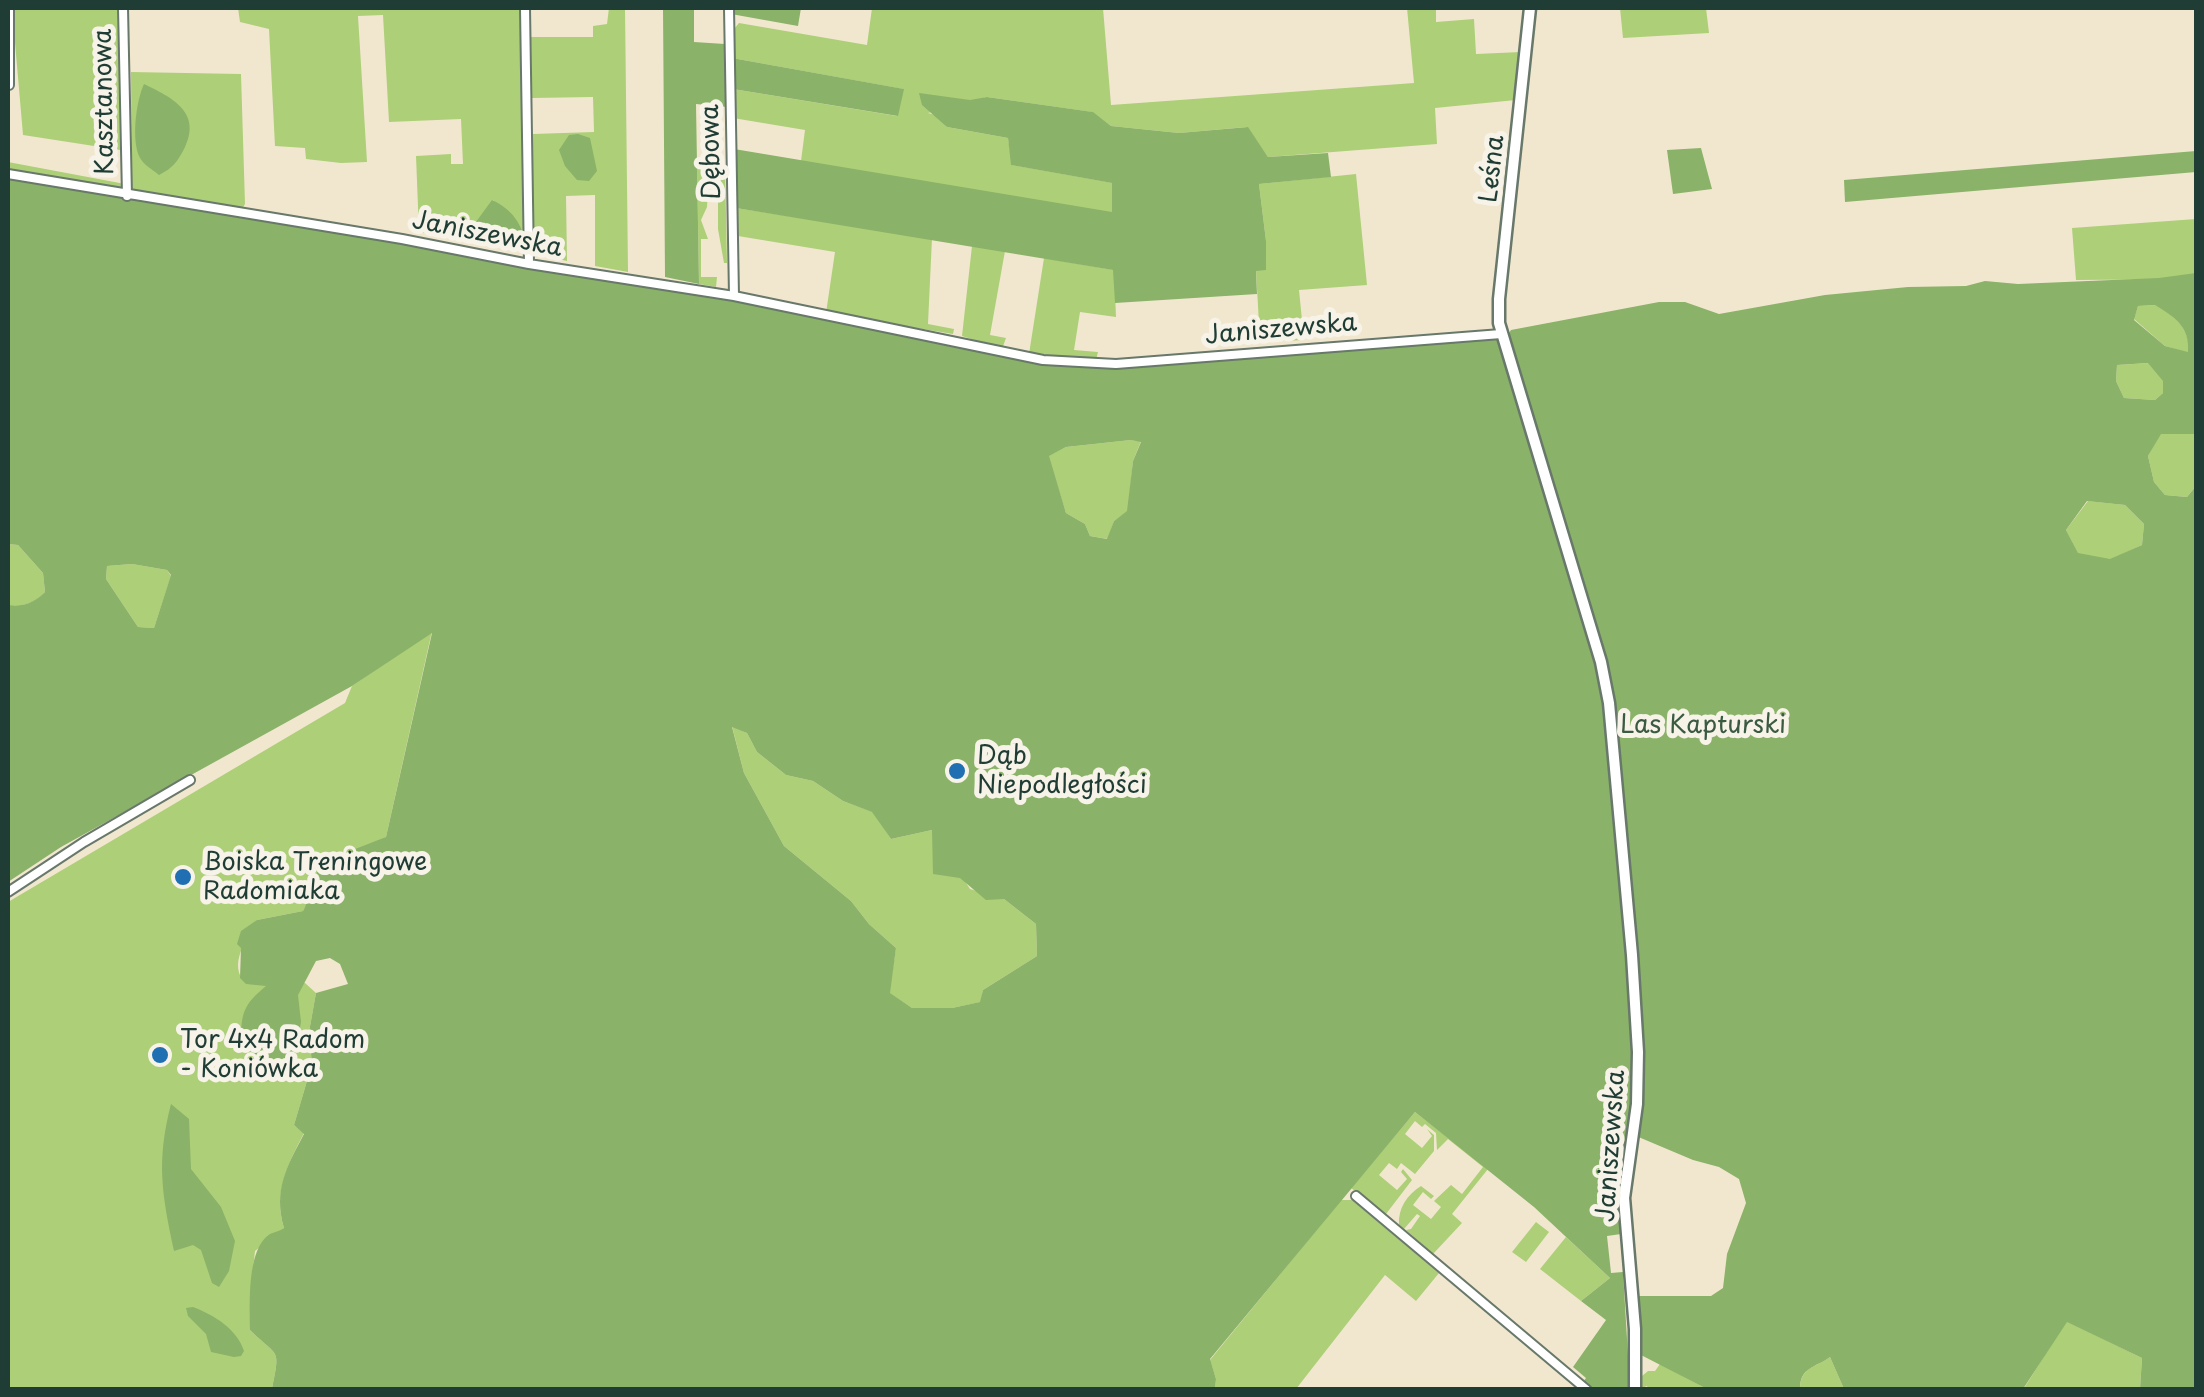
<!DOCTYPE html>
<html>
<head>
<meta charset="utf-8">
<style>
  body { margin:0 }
  #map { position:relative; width:2204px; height:1397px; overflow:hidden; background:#f1e7cf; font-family:"Playpen Sans",sans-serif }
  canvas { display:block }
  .frame { position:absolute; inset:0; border:10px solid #1f3d34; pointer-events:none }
</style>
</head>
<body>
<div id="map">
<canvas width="2204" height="1397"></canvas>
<div class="frame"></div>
</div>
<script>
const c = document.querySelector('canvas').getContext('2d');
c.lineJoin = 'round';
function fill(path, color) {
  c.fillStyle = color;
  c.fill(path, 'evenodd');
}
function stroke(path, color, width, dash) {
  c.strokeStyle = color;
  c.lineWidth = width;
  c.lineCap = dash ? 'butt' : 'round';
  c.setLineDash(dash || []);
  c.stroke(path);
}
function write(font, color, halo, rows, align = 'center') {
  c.font = font + ' "Playpen Sans",sans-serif';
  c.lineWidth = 10;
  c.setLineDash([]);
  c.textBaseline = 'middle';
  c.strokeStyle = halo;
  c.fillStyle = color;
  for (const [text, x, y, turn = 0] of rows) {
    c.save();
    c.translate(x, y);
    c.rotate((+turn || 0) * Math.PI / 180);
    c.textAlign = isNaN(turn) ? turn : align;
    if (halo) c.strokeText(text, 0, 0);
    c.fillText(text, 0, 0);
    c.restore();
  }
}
fill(new Path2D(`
  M12,8H119L120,150L23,135Z
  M238,8H522L527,245L493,200L466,238L471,240L419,232L416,156L451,154V164H463L461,119L389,122L383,15L358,16L367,162L341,163L306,159L305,148L275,146L269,29L240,22Z
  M609,8H625L628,272L595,266V195L566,196L567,261L533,253V134L594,132L593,97L532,98L531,37H593V26L607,24Z
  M872,8H1103L1111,105L1414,83L1407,8H1436V22L1474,19L1476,54L1521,52L1516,100L1435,108L1437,144L1268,157L1247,127L1179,133L1111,126L1092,112L987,97L928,113L939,116L947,127L1008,138L1012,165L1113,183L1112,213L801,161L805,130L733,118V89L897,116L903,89L732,58L734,29L739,23L867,45Z
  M1620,8H1706L1709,33L1623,38Z
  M131,72L241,74L245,204L242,209L132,193Z
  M8,162L125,184L120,191L8,172Z
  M697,164L725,167L727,263H724L718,229V186L708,188L707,207L701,220L708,239H701V277H717L716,287L699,284Z
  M1356,174L1367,285L1299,290L1304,340L1260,342L1256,270L1266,269V241L1259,184Z
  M736,208L932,238L928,324L954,329L953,334L826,313L835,252L738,236Z
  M2196,219V279L2076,280L2072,228Z
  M972,246L1005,251L990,335L1006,338L1002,349L962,336Z
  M1044,258L1114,270L1116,317L1080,312L1074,350L1098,352L1096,360L1029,354Z
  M2156,305C2176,317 2190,328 2189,353L2165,346L2134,319L2138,306Z
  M2149,363L2164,381L2163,393L2155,400L2124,398L2116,381L2117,365Z
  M2160,434H2194L2196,439V486L2187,497L2165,495L2154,482L2148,456Z
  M1131,440L1141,441L1133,461L1128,511L1114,521L1108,539L1090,536L1085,524L1066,513L1048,456L1066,447Z
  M2088,501L2125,505L2144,524L2142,545L2110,560L2078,554L2066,530Z
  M8,544L18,545L43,573L45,592C34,604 23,607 8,605Z
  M132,564L167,570L171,576L154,628L138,627L106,579L107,566Z
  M432,631L386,837L307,883V905L303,911L257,920C247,938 227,966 246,983H305L316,993L309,1032L312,1064L294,1125L304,1133C288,1164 273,1192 284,1228L255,1251L250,1297V1330C278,1358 281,1346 272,1389L8,1390V902L345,703L352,686Z
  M732,726L747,733L757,752L786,775L813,781L843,801L873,812L891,839L932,830L970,889L1004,899L1036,924L1037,956L983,990L981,1002L952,1008H912L889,993L896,948L869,924L851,901L784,846L744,773Z
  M1415,1112L1488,1169L1452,1214L1462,1223L1433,1254L1406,1230L1411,1229L1420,1216L1417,1214L1404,1229L1399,1225C1398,1208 1407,1195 1421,1186L1434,1196L1431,1199L1423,1192L1413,1205L1431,1219L1441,1207L1434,1201L1451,1185L1462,1194L1483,1167L1448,1139L1437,1150L1436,1133L1425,1124L1422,1127L1415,1121L1405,1134L1422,1148L1432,1136L1427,1129L1434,1135V1151L1415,1174L1401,1163L1397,1169L1389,1163L1379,1175L1397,1190L1407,1179L1401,1172L1403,1169L1412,1180L1386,1214L1351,1188Z
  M1341,1200H1352L1439,1273L1416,1301L1385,1275L1296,1389H1215L1216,1379L1210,1360Z
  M1536,1222L1549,1232L1526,1262L1512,1252Z
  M1566,1237L1610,1278L1581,1301L1540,1269Z
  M2066,1321L2142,1358L2140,1389L2023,1390Z
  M1830,1357L1844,1389L1800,1390C1800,1367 1815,1368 1830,1357Z
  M1660,1364L1707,1389H1648L1647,1386L1639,1389L1642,1376L1648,1371H1655Z`), '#adcf78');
fill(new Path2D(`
  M663,8H694V42L725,44L727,107L696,104L699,284L665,277Z
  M731,8H801L798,26L731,14Z
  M732,58L904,89L898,116L733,89Z
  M144,84C171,97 202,112 185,147C178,161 173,168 159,175C153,170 144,165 140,158C131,141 136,101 144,84Z
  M919,93L970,100L987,97L1093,112L1111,126L1179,133L1248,127L1268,157L1328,153L1331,177L1259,184L1266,241V270L1256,271L1257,294L1115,303L1113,270L736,208L734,149L1112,212V183L1011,165L1008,138L947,127L922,105Z
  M578,134L590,138L597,171L589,181L577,180L565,166L559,150L569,135Z
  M1701,148L1712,189L1673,194L1667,150Z
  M2196,151V172L1845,202L1844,180Z
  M8,179L586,272L1002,354L1007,358L1029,357L1112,366L1485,340L1508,335L1511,330L1659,302H1685L1719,314L1825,295L1908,287L1966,286L1985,281L2018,284L2159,278L2196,273V439L2194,434H2161L2148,456L2154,482L2165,495L2187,497L2196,486V1389H2140L2142,1358L2067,1322L2023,1389H1844L1830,1357C1815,1368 1800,1367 1800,1389H1707L1641,1355L1637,1296H1711L1723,1288L1727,1254L1746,1203L1739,1179L1719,1167L1693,1160L1629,1133L1620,1209L1621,1234L1607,1236L1611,1273L1623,1272L1630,1389H1578L1586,1378L1573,1367L1606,1320L1581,1301L1610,1278L1534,1207L1415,1112L1210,1359L1216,1379L1215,1389H272C281,1346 278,1358 250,1330C250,1306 246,1249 270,1234C274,1232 280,1231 284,1228C273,1190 287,1166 304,1134L294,1125L312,1064L309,1032L316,993L348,984L340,964L330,958L316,961L298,995L301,1022L295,1055C276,1068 255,1057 241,1043C241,1013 243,1005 266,986L246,984L240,978L241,948L237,944L241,931L257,920L303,911C309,902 305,898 308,888C318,858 360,848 386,837L432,633L352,686L61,847L8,882V605C23,607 34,603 45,592L43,573L18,545L8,544ZM2155,305C2175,317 2190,327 2188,352L2165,346L2134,320L2138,306ZM2148,363L2163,381V393L2155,400L2124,398L2116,381L2117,365ZM1131,440L1141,442L1133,461L1127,511L1114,521L1107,539L1090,536L1085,524L1066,513L1049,456L1066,447ZM2087,501L2125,505L2144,524L2142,545L2110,559L2078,553L2066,530ZM132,564L167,570L171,575L154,628L138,627L106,579L107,566ZM732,727L747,733L757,752L786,775L813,781L843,801L872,812L891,839L932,830L933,874L960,878L986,900L1004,899L1036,924L1037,956L983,990L980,1002L952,1008H912L890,993L896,948L869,924L851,901L784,846L744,773Z
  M492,200C512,209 522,224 527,246L518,251L465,237Z
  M171,1104L189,1119L191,1169L221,1207L235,1241L229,1271L219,1287L212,1283L201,1250L193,1245L174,1251C162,1194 156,1162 171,1104Z
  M193,1307C214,1315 237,1329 244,1351L241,1356L234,1357L211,1352L206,1334L188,1316L186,1308Z`), '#8ab268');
const minor = new Path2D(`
  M9,8V85
  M123,8L127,196
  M525,8L529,264
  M729,8L734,296
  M8,174L402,239L529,264L734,296L1043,360L1116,364L1501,334
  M8,892L84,842L190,780
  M1356,1196L1587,1390`);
const tertiary = new Path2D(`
  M1530,8L1499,299V323L1601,662L1609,703L1632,955L1638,1052L1637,1104L1624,1198L1635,1329V1390`);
stroke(minor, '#68786a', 12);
stroke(tertiary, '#68786a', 15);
stroke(minor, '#fff', 8);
stroke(tertiary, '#fff', 10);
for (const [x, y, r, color] of [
  [957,771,10,"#1f6fb2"],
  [183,877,10,"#1f6fb2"],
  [160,1055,10,"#1f6fb2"]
]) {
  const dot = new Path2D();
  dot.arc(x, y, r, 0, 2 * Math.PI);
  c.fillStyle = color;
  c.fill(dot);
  stroke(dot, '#f7f3e8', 4);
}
write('25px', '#1f3d34', '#f7f3e8', [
  ["Kasztanowa",105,102,-91],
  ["Dębowa",712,152,-91],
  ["Leśna",1493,169,-84],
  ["Janiszewska",487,235,11],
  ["Janiszewska",1281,330,-5],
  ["Janiszewska",1612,1146,-86]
]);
write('25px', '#3b5a42', '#f7f3e8', [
  ["Las Kapturski",1703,726]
]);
write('25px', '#1f3d34', '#f7f3e8', [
  ["Dąb",977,757],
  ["Niepodległości",977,786],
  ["Boiska Treningowe",203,863],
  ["Radomiaka",203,892],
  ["Tor 4x4 Radom",180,1041],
  ["- Koniówka",180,1070]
], 'left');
</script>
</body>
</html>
